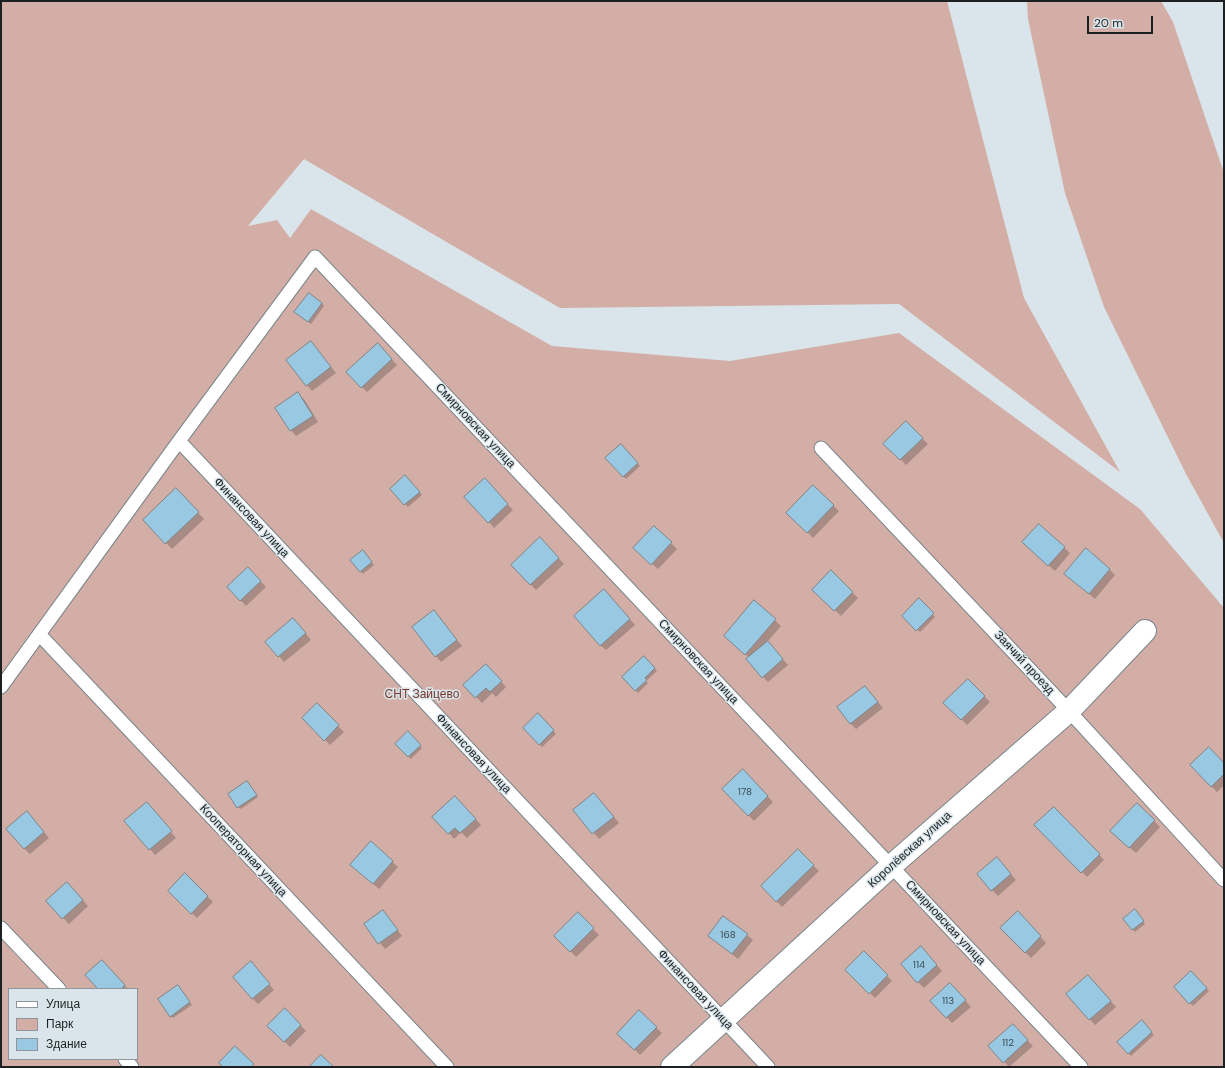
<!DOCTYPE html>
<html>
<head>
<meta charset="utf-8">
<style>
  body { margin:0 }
  #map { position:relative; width:1225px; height:1068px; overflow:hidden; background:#dae5eb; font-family:"DM Sans",sans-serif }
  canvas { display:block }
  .frame { position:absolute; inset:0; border:2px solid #1c2022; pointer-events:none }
  .legend { position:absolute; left:8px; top:988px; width:130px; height:72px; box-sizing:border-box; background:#dae5eb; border:1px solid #8e969b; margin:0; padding:5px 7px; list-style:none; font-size:12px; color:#1c2022 }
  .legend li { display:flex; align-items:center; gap:8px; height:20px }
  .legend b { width:20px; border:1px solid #8e969b }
  .scale { position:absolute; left:1087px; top:16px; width:66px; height:18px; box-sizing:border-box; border:2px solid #1c2022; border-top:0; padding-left:5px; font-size:12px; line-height:14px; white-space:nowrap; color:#1c2022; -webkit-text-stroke:3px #dae5eb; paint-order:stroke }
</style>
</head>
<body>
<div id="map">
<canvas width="1225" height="1068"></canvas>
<div class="frame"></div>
<ul class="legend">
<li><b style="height:5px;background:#fff"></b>Улица</li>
<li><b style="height:11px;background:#d2aea6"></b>Парк</li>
<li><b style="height:11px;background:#99c9e2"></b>Здание</li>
</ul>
<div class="scale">20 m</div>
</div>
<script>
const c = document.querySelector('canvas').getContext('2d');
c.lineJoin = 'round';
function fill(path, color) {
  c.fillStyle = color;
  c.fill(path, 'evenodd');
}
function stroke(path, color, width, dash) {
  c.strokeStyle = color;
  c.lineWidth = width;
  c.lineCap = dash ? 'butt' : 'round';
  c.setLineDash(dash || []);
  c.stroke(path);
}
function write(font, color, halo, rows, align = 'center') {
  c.font = font + ' "DM Sans",sans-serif';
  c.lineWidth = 3;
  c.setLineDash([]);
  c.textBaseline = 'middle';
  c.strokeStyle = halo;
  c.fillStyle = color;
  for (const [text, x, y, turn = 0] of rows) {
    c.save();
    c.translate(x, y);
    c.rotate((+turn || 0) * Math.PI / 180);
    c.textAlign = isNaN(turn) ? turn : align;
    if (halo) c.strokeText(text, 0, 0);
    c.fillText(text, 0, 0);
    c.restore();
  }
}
fill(new Path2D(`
  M1,1H947L1024,298L1120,472L899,304L560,308L304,159L248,226L277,220L290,238L311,209L552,346L730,361L899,333L1140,509L1224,608V1067H1ZM9,989H137V1059H9Z
  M1027,1H1161L1173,22L1224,173V543L1186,474L1104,307L1065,193L1028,19Z`), '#d2aea6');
fill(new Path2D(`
  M322,303L324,306L311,324L298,315Z
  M311,342L336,373L312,391L307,385Z
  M383,350L397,365L367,392L362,387Z
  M298,394L304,399L318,422L296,436L291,430Z
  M906,423L928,444L906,465L885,444Z
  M621,445L640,466L626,479L607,458Z
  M405,476L422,495L408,507L391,489Z
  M490,485L513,510L494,528L489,522Z
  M813,487L839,511L813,538L788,513Z
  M182,495L204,519L172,549L144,520Z
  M1039,525L1070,553L1055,571L1029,548Z
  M540,539L564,564L536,590L512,565Z
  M671,543L677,549L658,569L640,553Z
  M365,554L374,565L363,574L351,560Z
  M248,568L266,587L246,606L228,587Z
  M1109,569L1115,575L1095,599L1065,574Z
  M831,572L858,598L841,616L814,590Z
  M609,596L635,625L606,650L600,645Z
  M919,600L935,617L920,632L903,616Z
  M754,602L781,626L767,642L788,665L768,682L763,677L750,658L730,641Z
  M434,612L462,646L441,662L436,656Z
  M299,625L311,640L284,662L279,656Z
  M644,657L657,671L646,681L648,683L638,693L623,677Z
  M491,671L506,687L496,697L492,693L482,703L465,685Z
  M968,680L990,702L967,725L945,703Z
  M865,687L883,708L856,729L850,723Z
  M317,705L344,732L330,745L303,718Z
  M538,715L556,734L542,747L524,728Z
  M408,733L422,748L411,759L396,744Z
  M1192,765H1224V785L1217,792Z
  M743,770L773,802L754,821L723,789Z
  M247,782L258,797L241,809L238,807Z
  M600,800L619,823L599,839L575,810Z
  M461,803L481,825L467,838L461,832L454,839L449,833Z
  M1137,804L1160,827L1136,853L1117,837Z
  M1054,808L1104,860L1087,877L1036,825Z
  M152,809L176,838L155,855L150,849Z
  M32,818L49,838L30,854L24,848Z
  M372,843L398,867L379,889L357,870Z
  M798,851L819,871L782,907L762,886Z
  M1002,864L1016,880L998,896L992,890Z
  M185,874L213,902L197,918L169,891Z
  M73,889L88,906L69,924L48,901Z
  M383,911L402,936L385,949L365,924Z
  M1018,913L1046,943L1031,958L1001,928Z
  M1137,913L1145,924L1135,932L1133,930Z
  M578,914L599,935L576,957L556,936Z
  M747,935L753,940L738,959L709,936Z
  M864,953L892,981L875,998L847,970Z
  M926,953L942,971L924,988L918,982Z
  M108,967L128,989H99Z
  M256,968L274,990L258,1004L252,998Z
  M1191,973L1209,991L1193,1006L1175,987Z
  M1093,982L1116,1007L1095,1025L1067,994Z
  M180,988L192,1005L173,1018L170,1016Z
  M956,990L971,1007L952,1023L931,1001Z
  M285,1010L306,1031L290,1047L269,1026Z
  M639,1012L662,1033L640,1055L619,1034Z
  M1142,1021L1154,1035L1131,1056L1119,1042Z
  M1018,1031L1033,1046L1009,1067L990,1046Z`), '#0003');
const building = new Path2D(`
  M309,293L322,303L308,322L294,312Z
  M311,341L331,367L306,386L286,360Z
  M378,343L392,359L361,388L346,372Z
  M298,392L313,416L290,431L275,408Z
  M906,421L923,438L900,460L883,444Z
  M621,444L638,463L623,477L605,458Z
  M405,475L420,492L404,505L390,489Z
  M485,478L508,504L488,523L464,497Z
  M813,485L834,505L807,533L786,513Z
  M176,488L199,512L165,544L143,520Z
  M1039,524L1065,547L1048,566L1022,542Z
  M654,526L672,542L651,565L633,548Z
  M540,537L559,558L530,585L511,565Z
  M1086,548L1110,569L1089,594L1064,574Z
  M363,550L372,562L360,572L350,560Z
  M248,567L261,581L240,601L227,587Z
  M831,570L853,592L834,611L812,590Z
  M604,589L630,619L600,646L574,616Z
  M919,598L934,613L916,631L902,616Z
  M754,600L776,619L745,655L724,636Z
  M434,610L457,640L435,657L412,627Z
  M293,618L306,633L278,657L265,642Z
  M768,641L783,659L762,678L746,659Z
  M644,656L655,668L645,678L647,680L635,691L622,677Z
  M486,664L502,681L490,692L486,688L475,698L463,685Z
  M968,679L985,696L961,720L943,703Z
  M865,686L878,702L850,724L837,707Z
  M317,703L339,725L324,741L302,718Z
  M538,713L554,730L539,745L523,728Z
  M408,731L421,745L408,757L395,744Z
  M1209,747L1224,763V774L1211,787L1190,765Z
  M743,769L768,796L748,816L722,789Z
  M247,781L257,795L237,808L228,794Z
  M594,793L614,817L592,834L573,810Z
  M455,796L476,819L460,833L455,828L448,834L432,817Z
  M147,802L172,831L149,850L124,821Z
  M1137,803L1155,820L1129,848L1110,831Z
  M1054,807L1100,854L1081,873L1034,825Z
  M27,811L44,832L24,849L6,829Z
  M371,841L393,861L373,884L350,865Z
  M798,849L814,865L776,902L761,886Z
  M997,857L1011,874L991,891L977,874Z
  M185,873L208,896L191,914L168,891Z
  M67,882L83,900L62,919L46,901Z
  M1135,909L1144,921L1132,930L1123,919Z
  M383,910L398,930L378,944L364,924Z
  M1018,911L1041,936L1025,953L1000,928Z
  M578,912L594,928L570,952L554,936Z
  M723,916L748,934L732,954L708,936Z
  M921,946L937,965L917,983L901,964Z
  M864,951L888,975L869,994L845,970Z
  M102,960L125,985L121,989H98L85,975Z
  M251,961L270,984L252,999L233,977Z
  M1191,971L1207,988L1189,1004L1174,987Z
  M1088,975L1111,1001L1089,1020L1066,994Z
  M950,983L966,1000L946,1018L930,1001Z
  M178,985L190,1002L170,1017L158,999Z
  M285,1008L301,1025L284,1042L267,1026Z
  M639,1010L657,1027L634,1050L617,1034Z
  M1142,1020L1152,1032L1128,1054L1117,1042Z
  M1013,1024L1028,1040L1003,1063L988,1046Z
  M235,1046L254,1064L251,1067H223L219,1063Z
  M321,1055L334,1067H309Z`);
fill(building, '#99c9e2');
stroke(building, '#7c868b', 1);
const service = new Path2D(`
  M179,441L768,1067
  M821,448L1069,711L1224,880
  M39,634L447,1067
  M1,687L179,441L315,257L1081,1067
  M1,928L59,989
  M125,1059L132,1067`);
const minor = new Path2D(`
  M672,1067L891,866L1069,711L1145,631`);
stroke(service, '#7b858a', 15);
stroke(minor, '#7b858a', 24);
stroke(service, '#fff', 13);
stroke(minor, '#fff', 22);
write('10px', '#3b4a52', null, [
  ["178",745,792],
  ["168",728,935],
  ["114",919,965],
  ["113",948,1001],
  ["112",1008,1043]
]);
write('12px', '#1c2022', '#dae5eb', [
  ["Смирновская улица",475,426,47],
  ["Финансовая улица",251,518,47],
  ["Смирновская улица",698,662,47],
  ["Заячий проезд",1024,663,47],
  ["Финансовая улица",473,754,47],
  ["Королёвская улица",910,850,-42],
  ["Кооператорная улица",243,851,47],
  ["Смирновская улица",945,923,47],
  ["Финансовая улица",695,990,47]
]);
write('12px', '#78392c', '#dae5eb', [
  ["СНТ Зайцево",422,695]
]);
</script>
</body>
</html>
